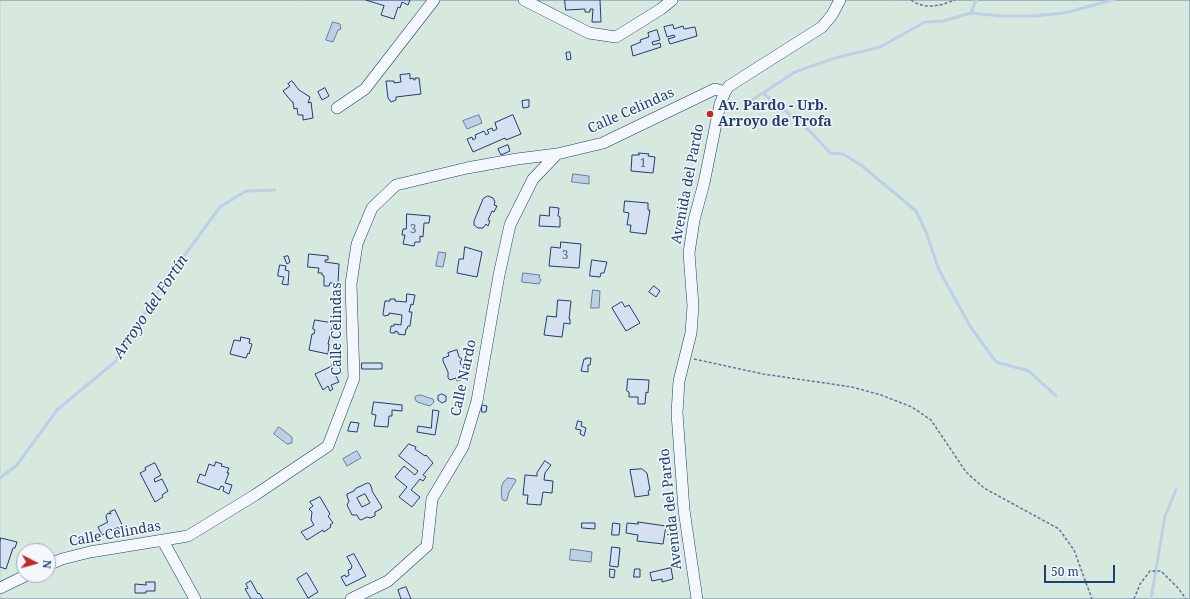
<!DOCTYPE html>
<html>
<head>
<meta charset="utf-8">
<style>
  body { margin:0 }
  #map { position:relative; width:1190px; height:599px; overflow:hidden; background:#f4f7fb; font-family:"Noto Serif",serif }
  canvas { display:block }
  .north { position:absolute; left:16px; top:543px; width:40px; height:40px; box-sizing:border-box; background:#f4f7fb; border:1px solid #9eadc5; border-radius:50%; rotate:96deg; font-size:11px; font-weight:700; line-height:16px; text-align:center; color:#1d3f73 }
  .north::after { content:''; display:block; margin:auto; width:14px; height:18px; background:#c62828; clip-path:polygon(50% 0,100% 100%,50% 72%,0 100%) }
  .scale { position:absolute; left:1044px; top:565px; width:71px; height:18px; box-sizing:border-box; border:2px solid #1d3f73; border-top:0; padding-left:5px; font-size:12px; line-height:14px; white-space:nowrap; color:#1d3f73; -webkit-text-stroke:3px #f4f7fb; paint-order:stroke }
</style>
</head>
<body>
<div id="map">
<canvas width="1190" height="599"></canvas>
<div class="north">N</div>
<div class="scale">50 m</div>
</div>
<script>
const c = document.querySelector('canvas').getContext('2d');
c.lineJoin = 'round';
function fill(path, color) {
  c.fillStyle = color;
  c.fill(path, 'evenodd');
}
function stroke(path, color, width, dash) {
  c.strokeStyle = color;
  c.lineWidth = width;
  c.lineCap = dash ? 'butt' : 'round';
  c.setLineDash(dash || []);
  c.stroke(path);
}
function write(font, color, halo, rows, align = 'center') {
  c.font = font + ' "Noto Serif",serif';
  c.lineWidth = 3;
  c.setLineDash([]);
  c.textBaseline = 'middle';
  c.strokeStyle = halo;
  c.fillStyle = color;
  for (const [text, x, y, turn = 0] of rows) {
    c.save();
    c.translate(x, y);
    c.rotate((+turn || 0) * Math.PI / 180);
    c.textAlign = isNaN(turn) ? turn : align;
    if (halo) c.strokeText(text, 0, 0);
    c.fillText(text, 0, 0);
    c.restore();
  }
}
const green = new Path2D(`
  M0,0H1190V599H0ZM24,551H48V575H24Z`);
fill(green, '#d7e8df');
stroke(green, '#687fa3', 1);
const water = new Path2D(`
  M333,22L340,24L341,29L338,30L333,42L326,40Z
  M479,115L482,123L467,129L463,121Z
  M573,174L589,176V184L572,182Z
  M439,252L446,253L443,267L436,266Z
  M523,273L540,275L539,277L541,280L539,284L522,282Z
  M593,290L600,291L599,308H591Z
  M419,395C424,395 427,398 433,399L434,402L430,406L417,402L415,399V397Z
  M279,427L292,437V443L287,444L274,434Z
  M357,451L361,458L347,466L343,459Z
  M508,478L515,479L516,481L509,492L507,500L504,501L502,499C501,491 500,482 508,478Z
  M571,549L592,552L591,562L570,560Z`);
fill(water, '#bed0e5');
stroke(water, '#687fa3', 1);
stroke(new Path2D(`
  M971,13L976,0
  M763,93L810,131L830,153L843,154L861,165L916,211L926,232L939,270L970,326L996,362L1029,371L1056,396
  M746,104L795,72L835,58L880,47L925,22L943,21L971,13L1001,16H1034L1064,13L1113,0
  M0,478L17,465L57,410L116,361L157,293L220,207L246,191L275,190
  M1151,599L1165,516L1176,490`), '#bed0e5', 3);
const building = new Path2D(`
  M366,0H410L408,5L402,2L400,8L398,7L394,19L381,15L384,6Z
  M565,0H600L601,22H592L593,9H590V12H585V9L566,10Z
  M673,25L674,29L683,26L684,29L695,27L697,36L670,44L668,39L675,37L674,35L667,37L664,27Z
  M657,30L660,40L652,42L653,45L660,43L661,47L633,56L631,46L641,42L640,40L649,37L648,33Z
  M570,52L571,59L567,60L566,53Z
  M410,74V79L413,78L414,80H415V78H419L421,94L396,97V100L391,102L388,98L386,81H394V83L401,82L400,75Z
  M292,81L299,90L310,97L308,103L311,102L313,118L303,120V115H298L297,108L294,109L293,102H292L283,91L290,86L288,84Z
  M325,88L329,96L322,100L318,92Z
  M529,100V107L523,108L522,101Z
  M513,115L521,134L506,140L505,138L473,152L467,139L472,137L473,140L476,138L475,135L484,131L486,135L489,133L487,130L492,128L493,131L497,129L495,123Z
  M508,145L510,151L501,155L498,149Z
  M639,153L649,154L648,156L655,157L653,173L631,171L632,155H639Z
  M488,196L493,198L495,202L494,205L497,206L494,212L492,211L488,220L490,221L488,226L486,224L483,228H478L474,225V221L483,199Z
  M625,201L648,203V210H650L646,234L630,232L631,225H627L629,213L624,212Z
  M550,207L559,208L558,216L560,217V227L539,226L540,215L549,216Z
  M407,214L430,216L429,223H424L423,237L420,236V242H415L414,246L403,244L405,235H402L403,229H406Z
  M561,242L581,244L579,268L549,266L551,247L560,248Z
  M465,247L482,252L477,277L457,273L459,259H463Z
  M309,254L328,256V260H325V262L339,264L338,283H330L329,286H324V276L322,275V273H318L319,268L308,267Z
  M288,256L290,262L287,264L284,257Z
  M592,260L607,262L604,273H601L600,277L590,276Z
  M280,265L286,266L285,270L289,271L288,285L282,284L284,277L278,276Z
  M654,286L660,291L656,297L649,292Z
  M407,294L415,295L413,305L411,304L409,312H412L410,326H408L407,329H406L405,335L398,334V332L395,331V333H391L390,332L391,326H394V324L401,325L402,315L389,313V315L384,316L383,314L385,301H390V299H395V301L406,302Z
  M558,300L571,301L569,319H570V324L564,323L562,337L544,335L547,316L556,317Z
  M622,302L625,307L629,305L640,323L626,331L612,308Z
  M315,320L333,323L328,344H329L328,354L309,350L312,334H314L315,330L313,329Z
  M241,337L250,339L249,343L252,344L249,354L248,353L246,358L230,354L234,340L240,341Z
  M457,350L459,357L462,359L460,362L462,367H464L465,368L463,371L465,378L457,381L456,378L450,380L448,378V372L443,361V358L449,356L448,353Z
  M586,358H591L590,365H588V372L581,371L584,359H586Z
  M336,363L342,373L336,376L339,382L331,385L333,389L330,391L328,386L323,390L315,374L332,366V364Z
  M362,363H382V369H362Z
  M628,379L649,380L648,393L646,392L645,404H638V397H629V392L627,391Z
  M442,394L446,396V401L442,403L438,400V396Z
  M374,402L402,405V411L392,410V416H389L388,427L374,426L376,415L372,414Z
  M482,405L487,406L486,412H482Z
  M433,410L439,411L435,435L417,432L418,426L431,428Z
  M578,421L582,422L581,426L586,428L584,436L580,434L581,430L576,429Z
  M351,422L359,423L357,432L348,431Z
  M409,444L416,447L415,449L425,456L426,455L433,463L423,475L426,477L423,481L420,479L411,490L420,497L412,507L399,497L407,487L395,477L404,466L415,475L418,471L399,456Z
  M545,461L551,465L545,473L544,480L553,481L552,493L543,492L541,505L527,504L528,495H523L525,475L537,476V473Z
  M216,462L222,464L221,466L229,468L227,473H229L225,483L232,485L229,494L223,491L224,487L221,486L219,490L197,482L200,474L205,476L209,464L214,466Z
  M155,463L161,475L154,479L155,482L162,479L168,491L162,495L163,497L155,502L140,473L146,470L145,468Z
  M642,469L647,473L650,490L648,491L649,495L635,497L630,470Z
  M368,483L370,484L372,489V491L382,507L381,509L375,512V516L370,518L367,517L361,520L359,519L357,515H352L347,505L349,501L347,496V494L354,491L355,489ZM365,494L370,503L362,507L357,498Z
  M320,497L330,514L328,516L333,523L330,525L331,527L324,532L323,530L307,540L301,532L314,525L311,520L312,512L309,509L313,506L310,502Z
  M115,510L123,527L119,529V527L102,535L98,527L108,522L107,521L106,516L108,513L111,514L110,512Z
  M638,522L666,526L663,544L637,541L638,535L626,533L627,523L638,524Z
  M582,523H595V529L582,528Z
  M613,523L620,524L619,535H612Z
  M1,538L17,542L15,548H13L6,569L0,567V543Z
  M612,547L620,548L618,567L610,566Z
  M354,554L366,576L346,586L341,577L345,575L346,577L349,575L348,570L351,569L352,566L347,557Z
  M671,568L673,579L662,582V579L652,581L650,573Z
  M610,569L615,570L614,578L610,577Z
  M635,569H640V577H634Z
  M307,573L318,592L308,598L297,579Z
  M251,581L258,594L259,593L263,599H251L245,589L248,588L246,584Z
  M146,582H155V591H146V593H135V584L146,585Z
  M406,587L411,599H401L398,590Z`);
fill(building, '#d5e0f0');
stroke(building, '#1d3f73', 1);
const minor = new Path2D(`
  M524,0L589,33L616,37L661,9L672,0
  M337,108L365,89L434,0
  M163,541L195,599
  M48,565L62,559L90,552L188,536L255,495L328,446L354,378L351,284L357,244L372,208L396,185L467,168L517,159L557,154L603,143L715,89L725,92
  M0,588L27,575
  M351,599L388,581L427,546L432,499L463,447L477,401L499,275L510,225L533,179L557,154
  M697,599L684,510L677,413L679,381L691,333L693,306L689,253L694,220L704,183L720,104L725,92L729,86L822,27L832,15L840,0`);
stroke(minor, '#1d3f73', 12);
stroke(new Path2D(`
  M911,0C926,10 939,6 955,0
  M694,359L763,374L852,387L881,395L912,407L931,420L966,472L984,488L1059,529L1074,550L1092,599
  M1134,599L1140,584L1150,571H1161L1178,588L1186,599`), '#5e769c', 1.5, [3, 2]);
stroke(minor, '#f4f7fb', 11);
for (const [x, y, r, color] of [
  [710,114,4,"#c62828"]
]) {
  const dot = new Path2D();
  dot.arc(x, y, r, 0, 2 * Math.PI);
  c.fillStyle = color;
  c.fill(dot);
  stroke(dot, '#f4f7fb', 1.5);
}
write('12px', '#4b6792', null, [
  ["1",643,164],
  ["3",413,230],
  ["3",565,256]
]);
write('bold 14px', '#1d3f73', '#f4f7fb', [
  ["Av. Pardo - Urb.",718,106],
  ["Arroyo de Trofa",718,122]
], 'left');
write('14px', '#1d3f73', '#f4f7fb', [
  ["Calle Celindas",631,111,-24],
  ["Avenida del Pardo",688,184,-79],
  ["Calle Celindas",337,329,-90],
  ["Calle Nardo",464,378,-78],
  ["Avenida del Pardo",671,509,-96],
  ["Calle Celindas",115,534,-10]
]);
write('italic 15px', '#1d3f73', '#f4f7fb', [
  ["Arroyo del Fortín",151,307,-56]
]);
</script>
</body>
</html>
